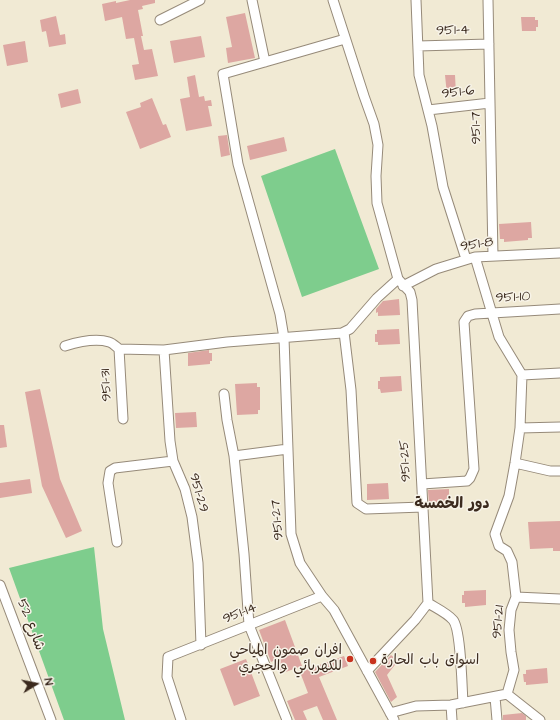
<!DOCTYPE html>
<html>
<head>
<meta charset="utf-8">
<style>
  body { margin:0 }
  #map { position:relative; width:560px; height:720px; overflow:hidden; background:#f1ead4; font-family:"Architects Daughter",sans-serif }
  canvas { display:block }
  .north { position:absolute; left:16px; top:664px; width:40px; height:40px; -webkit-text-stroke:3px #f7f3e8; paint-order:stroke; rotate:80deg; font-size:11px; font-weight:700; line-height:16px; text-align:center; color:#3b2a1e }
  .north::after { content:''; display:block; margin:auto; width:14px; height:18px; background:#3b2a1e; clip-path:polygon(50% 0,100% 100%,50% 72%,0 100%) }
</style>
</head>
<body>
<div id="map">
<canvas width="560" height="720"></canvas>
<div class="north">N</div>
</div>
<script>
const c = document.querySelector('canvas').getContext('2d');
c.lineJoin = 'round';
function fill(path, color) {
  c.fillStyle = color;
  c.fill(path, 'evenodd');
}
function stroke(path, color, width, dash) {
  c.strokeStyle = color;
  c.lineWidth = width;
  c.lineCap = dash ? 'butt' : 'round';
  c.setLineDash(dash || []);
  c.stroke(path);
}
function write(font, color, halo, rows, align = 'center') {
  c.font = font + ' "Architects Daughter","Playpen Sans Arabic",sans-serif';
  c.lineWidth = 3;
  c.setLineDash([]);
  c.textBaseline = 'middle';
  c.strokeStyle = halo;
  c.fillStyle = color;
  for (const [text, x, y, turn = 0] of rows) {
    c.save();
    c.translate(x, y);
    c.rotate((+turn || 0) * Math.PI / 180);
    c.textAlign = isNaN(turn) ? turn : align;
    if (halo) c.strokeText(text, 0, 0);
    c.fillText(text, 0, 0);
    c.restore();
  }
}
fill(new Path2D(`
  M335,149L379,269L302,297L261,176Z
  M94,547L103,629L125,720H64L9,568Z`), '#7ecd8d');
fill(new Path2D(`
  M130,0H155V3L142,6L143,9L138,10L143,36H141L144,50L152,49L158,76L135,80L132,65L139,64L134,38L126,39L122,17L105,21L102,4L116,1V3Z
  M245,13L255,58L228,63L226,48L232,47L226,17Z
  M56,16L60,35L65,34L66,44L49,47L46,31L42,32L40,20Z
  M521,17H535V20H538V27H536V31H522Z
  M201,36L205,57L174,63L170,41Z
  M25,41L28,62L7,66L3,45Z
  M195,75L199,97L204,96L205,101L211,100L212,106H208L212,126L186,131L180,99L190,97L187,77Z
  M445,75H455L456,94L447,95Z
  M78,89L81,103L61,108L58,94Z
  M152,98L163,125L166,124L171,137L140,149L126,112L141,107L140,103Z
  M227,135L230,155L221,157L218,136Z
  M284,137L287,151L250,160L247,146Z
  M531,222L532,238H528V240L504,242V239H500L499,224Z
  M399,299L400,315L378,316V312L376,313V309L383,301Z
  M399,329L400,344L378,345V342H375V334H377V330Z
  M209,350V353H212V361H210V364L188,366V353Z
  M401,376L402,391L381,393L380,389H378V381H380V377Z
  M257,383V387H260V410H258V414L237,415L235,384Z
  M40,389L60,479L82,531L66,538L42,486L25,392Z
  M196,412L197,427L176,428L175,413Z
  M0,425H4L7,447L0,448Z
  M30,479L32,493L0,498V483Z
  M388,483L389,499L367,500V484Z
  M449,489V504L429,505L428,490Z
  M560,521V551H553V548L530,549L528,522Z
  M486,590V605L465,607V603H462V595H464V591Z
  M285,620L302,666L280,674L275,660L271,662L259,630Z
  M391,655L398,661L387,675L397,697L391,702L375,672Z
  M344,656L348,666L319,677L337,720H323L317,706L303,711L307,720H295L287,701L308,693L300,672Z
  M246,659L260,696L234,706L220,669Z
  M547,668L548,683L526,685V682H524L523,674H526V670Z
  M522,713L526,716V720H503V715Z`), '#dda7a2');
const minor = new Path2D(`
  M252,0L265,62
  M333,0L364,96L374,124L378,145L376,176L377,203L398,279L410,292L412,300L428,603C436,608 447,613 453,620C461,629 462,688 463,703
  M416,0L419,75L432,126L443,187L466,259
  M488,0L493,256
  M160,20L200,0
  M345,39L223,74L238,164L280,314L284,338L291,534L300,563L322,596L334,610L394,720
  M418,46L489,44
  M428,110L490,103
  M475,257L499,337L522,375L520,428L515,463L509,496L495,534L499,546L507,551L512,562L516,597L511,610L509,630L511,652L514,670L507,694
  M403,286L436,269L475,257L560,253
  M344,332L351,390L357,503L366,509L423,507
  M65,346C78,342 96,338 109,342C113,343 116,347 119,349L164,350L227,342L342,333L350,329L377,298L398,279
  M119,349L123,419
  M164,350L170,441L173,461L185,489L192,517L198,563L201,645
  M522,375L560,373
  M224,394L227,420L234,456L244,554L249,625L287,720
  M520,428L560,427
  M234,456L288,449
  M515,463L550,471H560
  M422,484L467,481L470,478L474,469L464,322L468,316L475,314L560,309
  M117,542L108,483L110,471L115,468L173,461
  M0,585L51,720
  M516,597L560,599
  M367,671L415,620L428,603
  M507,694L540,720
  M495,697L497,720
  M451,705L452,720
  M390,713L416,706L451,705L507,694
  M181,720L167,677L168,657L322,596`);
stroke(minor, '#968a79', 11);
stroke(minor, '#fff', 9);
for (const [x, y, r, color] of [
  [350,659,4,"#c8321e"],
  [373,661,4,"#c8321e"]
]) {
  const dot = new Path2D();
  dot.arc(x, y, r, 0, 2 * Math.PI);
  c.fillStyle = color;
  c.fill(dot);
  stroke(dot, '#f7f3e8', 1.5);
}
write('14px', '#3b2a1e', '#f7f3e8', [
  ["951-4",453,31,-2],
  ["951-6",458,93,-6],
  ["951-7",477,128,-91],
  ["951-8",477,245,-9],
  ["951-10",513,298,-3],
  ["951-31",107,385,-93],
  ["951-25",406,461,-93],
  ["951-29",198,493,74],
  ["951-27",278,520,-95],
  ["951-14",240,614,-22],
  ["951-21",499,622,-85],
  ["شارع 52",30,625,69]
]);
write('14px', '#3b2a1e', '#f7f3e8', [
  ["افران صمون المياحي",342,651],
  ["للكهربائي والحجري",342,667],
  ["اسواق باب الحارة",381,661,"left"]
], 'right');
write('bold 15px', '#3b2a1e', '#f7f3e8', [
  ["دور الخمسة",452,505]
]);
</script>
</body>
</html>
